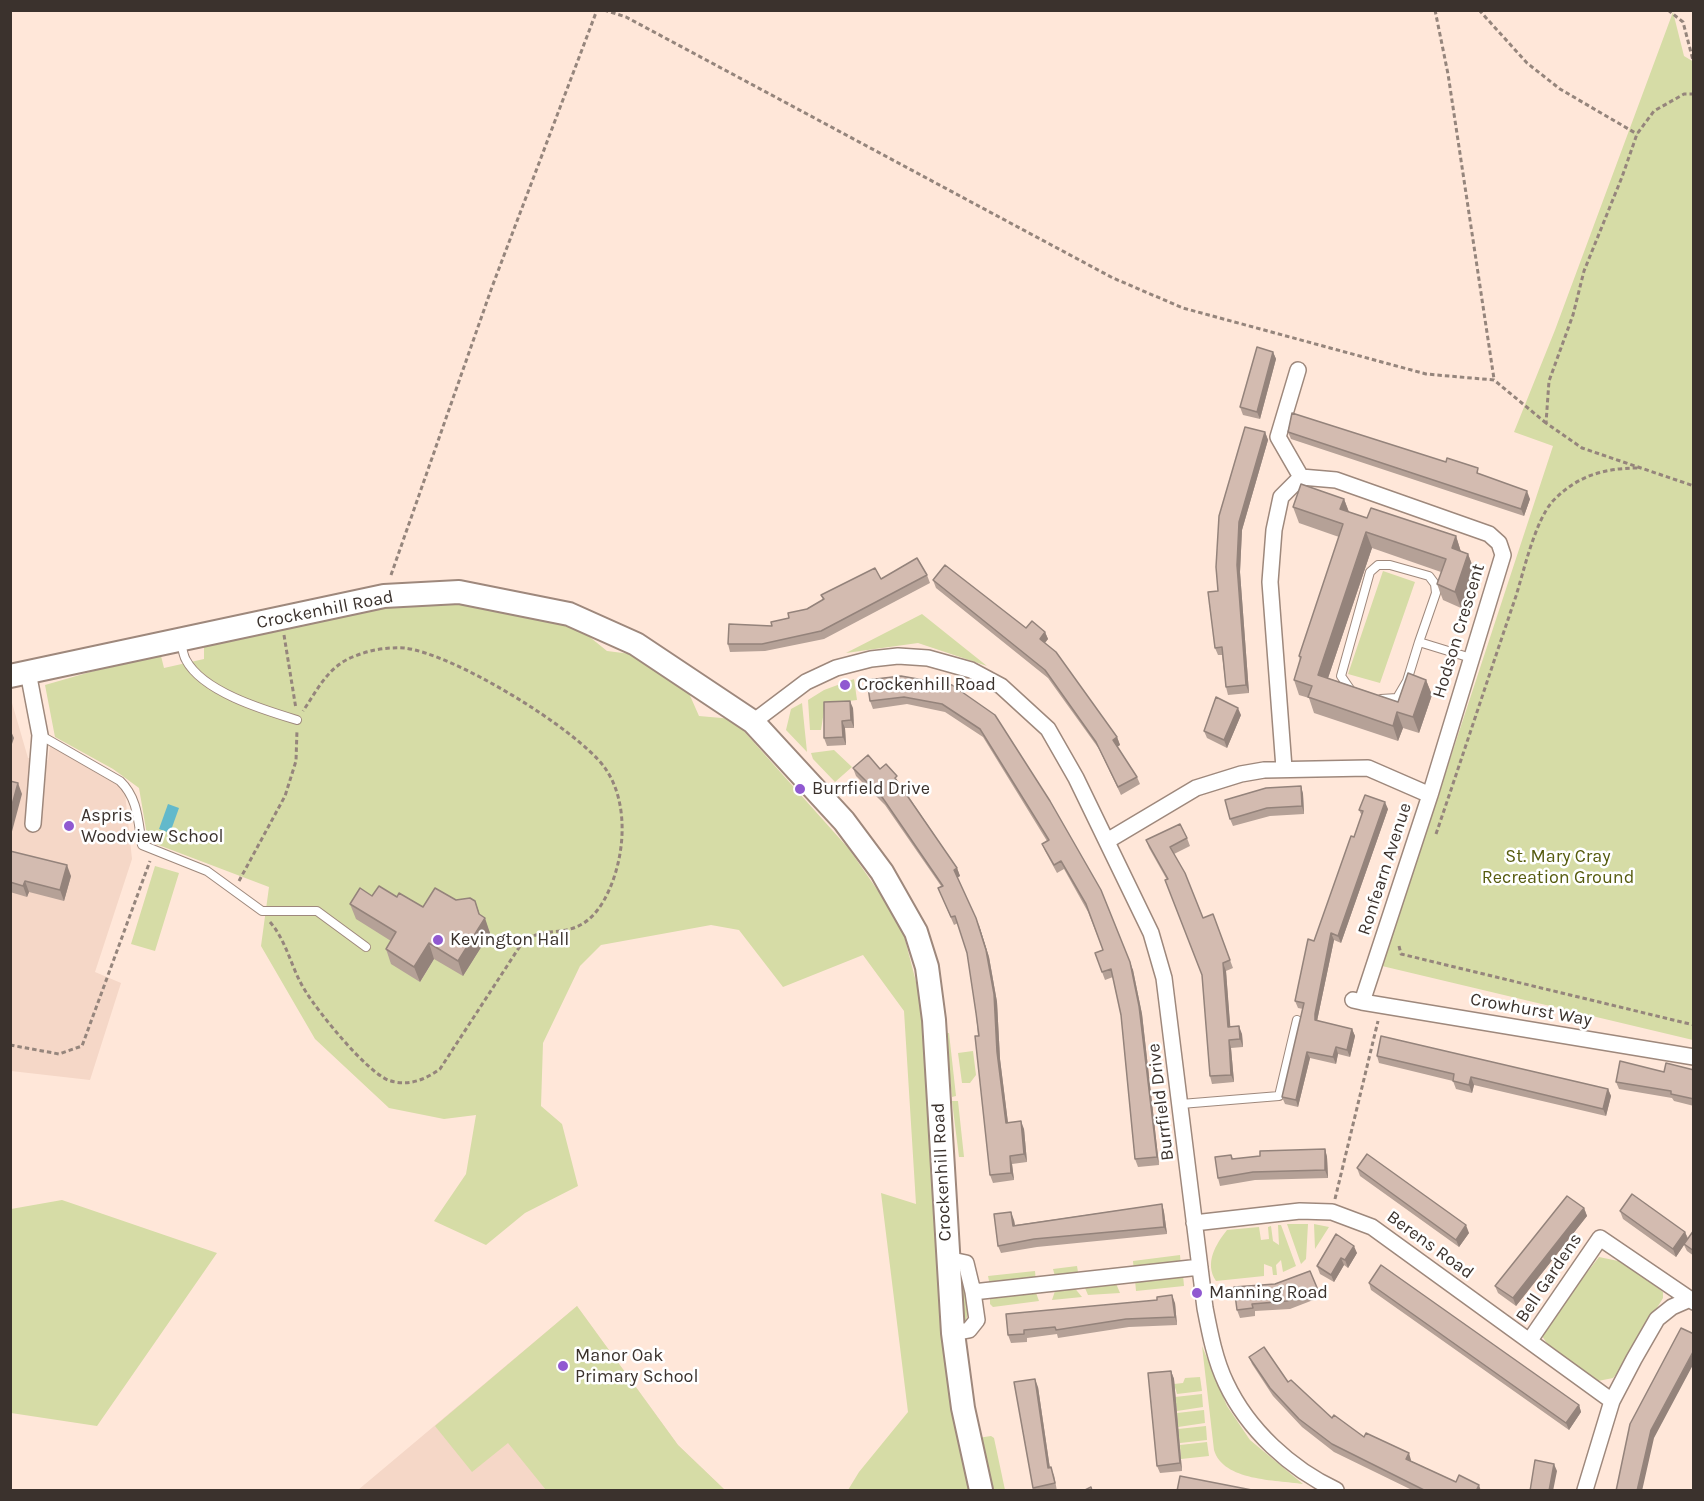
<!DOCTYPE html>
<html>
<head>
<meta charset="utf-8">
<style>
  body { margin:0 }
  #map { position:relative; width:1704px; height:1501px; overflow:hidden; background:#ffe7d9; font-family:Karla,sans-serif }
  canvas { display:block }
  .frame { position:absolute; inset:0; border:12px solid #3b322d; pointer-events:none }
</style>
</head>
<body>
<div id="map">
<canvas width="1704" height="1501"></canvas>
<div class="frame"></div>
</div>
<script>
const c = document.querySelector('canvas').getContext('2d');
c.lineJoin = 'round';
function fill(path, color) {
  c.fillStyle = color;
  c.fill(path, 'evenodd');
}
function stroke(path, color, width, dash) {
  c.strokeStyle = color;
  c.lineWidth = width;
  c.lineCap = dash ? 'butt' : 'round';
  c.setLineDash(dash || []);
  c.stroke(path);
}
function write(font, color, halo, rows, align = 'center') {
  c.font = font + ' Karla,sans-serif';
  c.lineWidth = 5;
  c.setLineDash([]);
  c.textBaseline = 'middle';
  c.strokeStyle = halo;
  c.fillStyle = color;
  for (const [text, x, y, turn = 0] of rows) {
    c.save();
    c.translate(x, y);
    c.rotate((+turn || 0) * Math.PI / 180);
    c.textAlign = isNaN(turn) ? turn : align;
    if (halo) c.strokeText(text, 0, 0);
    c.fillText(text, 0, 0);
    c.restore();
  }
}
fill(new Path2D(`
  M10,696L28,758L48,760L50,746L119,786L125,793L132,859L95,972L121,983L90,1080L11,1071Z
  M577,1306L678,1445L725,1490H358Z`), '#f5d7c7');
fill(new Path2D(`
  M1673,12L1684,56L1694,62L1693,1040L1382,966L1553,446L1514,432L1555,330Z
  M1383,571L1415,582L1380,683L1348,674Z
  M458,602L570,621L607,651L647,656L684,682L699,716L733,719L849,849L901,924L922,1005L973,1490H848L859,1472L908,1412L881,1193L916,1204L904,1011L863,955L783,987L739,930L711,925L601,945L580,966L543,1043L541,1106L562,1124L578,1186L525,1213L486,1245L434,1221L466,1174L476,1115L444,1119L389,1108L315,1039L261,946L269,887L148,841L139,788L113,769L55,737L45,685L160,652L164,668L204,659V643L373,605ZM429,923L434,959L420,982L402,947Z
  M922,614L987,666L918,643L846,653Z
  M854,679L857,700L825,704L821,730H810L808,700L824,690Z
  M802,703L807,752L786,730L791,709Z
  M834,750L852,767L835,782L813,759L811,753Z
  M155,866L179,873L155,951L131,944Z
  M945,1033H949L956,1096L952,1097Z
  M973,1051L976,1075L970,1083H962L958,1053Z
  M952,1101H958L964,1157H959Z
  M62,1200L217,1253L97,1426L11,1413V1209Z
  M1287,1224H1308L1306,1259L1301,1264Z
  M1314,1224L1329,1227L1315,1249Z
  M1278,1225H1281L1296,1266L1283,1272L1281,1260L1276,1265L1277,1275H1273L1272,1267L1264,1264V1276L1216,1281C1204,1263 1216,1244 1227,1230L1259,1227L1261,1240L1269,1239L1268,1227L1271,1226L1273,1241L1279,1245Z
  M1180,1255L1181,1266L1134,1272L1133,1261Z
  M1599,1257L1623,1262L1663,1292V1298L1618,1372L1613,1378L1598,1381L1548,1345L1542,1336L1543,1329Z
  M1077,1266L1079,1278L1056,1280L1053,1269Z
  M1035,1271L1036,1282L990,1286L988,1276Z
  M960,1273L964,1277L968,1312L966,1321L960,1319Z
  M1183,1275L1184,1286L1136,1291L1135,1280Z
  M1115,1281L1120,1293L1088,1295L1085,1288Z
  M1073,1286L1082,1297L1052,1300L1055,1291Z
  M1035,1290L1039,1301L993,1307L990,1304V1297Z
  M577,1306L678,1445L725,1490H546L508,1443L472,1472L435,1426Z
  M1202,1346L1227,1406L1250,1440L1303,1484C1276,1480 1223,1481 1214,1450Z
  M1200,1377L1202,1391L1177,1394L1174,1384L1183,1383L1185,1378Z
  M1202,1394L1203,1407L1177,1411L1175,1397Z
  M1204,1410L1205,1423L1178,1427L1177,1413Z
  M1206,1426L1207,1440L1180,1443L1178,1429Z
  M991,1436L994,1438L1005,1490H990L978,1438Z
  M1207,1442L1209,1456L1181,1459L1180,1445Z`), '#d6dca6');
fill(new Path2D(`
  M168,804L179,808L170,833L159,829Z`), '#62b9cb');
const service = new Path2D(`
  M181,641C182,647 183,655 186,660C203,692 264,710 297,720
  M1350,689L1341,676L1370,572L1378,565H1390L1429,576L1435,584L1436,593L1419,642
  M1381,699L1397,698L1407,681L1419,642L1471,658
  M40,735L120,781C138,798 138,821 142,845L207,871L262,911H317L366,947
  M1181,1104L1279,1096L1297,1020`);
const minor = new Path2D(`
  M1298,370L1278,437L1301,477
  M28,672L40,735L33,824
  M753,722L806,682L836,668L871,659L898,656L928,658L971,670L1001,686L1048,729L1076,778L1151,933L1164,978L1205,1308C1210,1334 1215,1360 1226,1383C1248,1430 1291,1469 1336,1490
  M1284,768L1270,582L1274,530L1281,497L1301,477L1336,480L1489,534L1499,543L1503,555L1430,795
  M1107,841L1196,788L1241,774L1264,770L1368,768L1430,795L1362,1002L1353,1000
  M1362,1002L1694,1057
  M1194,1223L1300,1211L1332,1212L1372,1227L1612,1401
  M947,1259L966,1263L973,1292
  M953,1333L969,1330L977,1320L973,1292L1200,1267
  M1530,1340L1600,1238L1694,1302
  M1585,1490L1612,1401L1634,1359L1657,1319L1672,1307L1688,1300`);
const secondary = new Path2D(`
  M10,676L384,596L459,592L569,614L636,644L753,722L844,821L882,872L916,932L927,967L934,1020L953,1333L963,1408L981,1490`);
stroke(service, '#9e887c', 10);
stroke(minor, '#9e887c', 18);
stroke(secondary, '#9e887c', 26);
stroke(new Path2D(`
  M604,10L626,17L1113,278L1183,308L1426,374L1494,380L1546,423
  M1435,10L1448,74L1494,379
  M1479,10L1527,63L1560,89L1637,134
  M1668,10L1683,22L1694,64
  M1694,94H1684L1654,111L1637,134L1622,177L1584,271L1573,315L1549,381L1546,423L1582,448L1694,486
  M391,575L492,287L597,10
  M284,635L296,709
  M1436,834C1463,755 1489,675 1516,596C1524,570 1535,522 1552,502C1576,476 1604,468 1638,468
  M239,881L285,796L296,761L297,730
  M270,922C288,943 291,969 306,992C319,1013 366,1071 388,1080C407,1087 425,1080 440,1069L522,943C547,921 576,946 603,902C625,864 631,805 605,768C576,728 452,653 404,648C387,647 370,650 355,656C328,666 318,689 303,711
  M1399,946L1401,954L1694,1025
  M10,1045L59,1054L82,1046L150,861
  M1335,1199L1378,1021`), '#95857c', 3, [4.5, 3]);
stroke(service, '#fff', 8);
stroke(minor, '#fff', 15);
stroke(secondary, '#fff', 22);
fill(new Path2D(`
  M1273,352L1276,359L1260,419L1243,415L1240,407Z
  M1265,432L1268,440L1242,530L1240,572L1249,693L1228,695L1226,687L1222,655H1218L1215,648L1218,591Z
  M1288,432L1481,475L1530,499L1524,516L1291,439Z
  M1344,499L1349,512L1367,518L1456,536L1461,552L1468,554L1474,570L1461,608L1443,600L1437,584L1441,572L1372,548L1328,678L1398,702L1426,680L1432,695L1419,733L1403,728L1398,741L1314,713L1309,698L1299,695L1294,680L1300,660L1299,656L1339,537L1299,523L1293,507Z
  M927,575L930,583L824,639L765,651L730,652L728,644L789,618L823,600L821,595L881,579Z
  M933,580L1026,628L1045,632L1048,639L1045,643L1117,737L1120,745L1117,746L1137,777L1140,784L1121,795L1099,749L1048,678L936,588Z
  M952,685L1133,970L1142,1014L1159,1165L1138,1167L1135,1159L1121,1015L1113,977L1105,980L1102,972L1103,950L1088,912L1064,869L1057,873L1045,851L1042,844L1047,841L983,737L945,712L907,704L873,709L870,701Z
  M853,708L854,728H845L846,745L827,746L824,738Z
  M1241,715L1227,748L1207,738L1204,731Z
  M853,768L880,769L900,784L957,868L960,876L957,877L979,925L989,957L997,1002L1000,1059L1008,1123L1024,1129L1027,1162L1012,1164L1014,1180L993,1183L990,1175L976,1013L967,953L958,923L954,925L938,888L941,886L885,805L856,776Z
  M1301,786L1303,794L1304,814L1270,816L1233,826L1230,819Z
  M1388,809L1341,943L1334,940L1317,1021L1352,1029L1355,1036L1350,1057L1338,1054L1336,1064L1310,1058L1298,1107L1285,1104L1282,1097L1303,1009L1298,1008L1295,1001L1314,941L1354,837L1362,816L1359,810Z
  M1187,838L1190,846L1174,854L1203,918L1213,914L1233,968L1226,971L1230,1027L1242,1034L1243,1047L1231,1048L1234,1082L1212,1084L1210,1076L1202,975L1167,880L1149,848L1146,840Z
  M10,851L71,876L64,901L29,892L27,897L10,892Z
  M372,896L397,897L423,907L480,915L490,933L463,976L434,959L420,982L391,964L386,949L391,941L356,919L350,904Z
  M1377,1056L1608,1089L1611,1096L1606,1116L1474,1085L1472,1093L1456,1089L1453,1081L1379,1063Z
  M1694,1070V1106L1674,1101L1672,1098L1619,1089L1616,1082L1664,1072Z
  M1325,1149L1327,1157L1328,1178L1255,1180L1220,1186L1218,1178L1231,1155L1233,1159Z
  M1357,1168L1469,1233L1459,1247L1360,1176Z
  M1162,1204L1164,1212L1167,1234L1037,1247L1001,1253L998,1246L1014,1220L1015,1225Z
  M1584,1208L1587,1216L1516,1306L1498,1293L1495,1286Z
  M1620,1211L1685,1232L1688,1238L1694,1230V1256L1687,1251L1684,1245L1676,1257L1623,1219Z
  M1336,1234L1357,1253L1348,1268L1344,1265L1334,1282L1320,1274L1317,1266Z
  M1310,1271L1321,1297L1290,1309L1255,1311V1316L1240,1318L1237,1310L1275,1284Z
  M1369,1283L1579,1405L1581,1412L1569,1430L1371,1290Z
  M1175,1303L1177,1325L1129,1327L1058,1338L1057,1334L1027,1338V1342L1011,1343L1008,1335L1006,1314Z
  M1249,1357L1288,1382L1332,1418L1364,1437L1411,1460V1461L1456,1482L1481,1491H1414L1334,1452L1302,1427L1273,1396L1252,1364Z
  M1171,1371L1174,1379L1182,1471L1160,1473L1157,1466Z
  M1038,1387L1050,1468L1054,1475L1057,1491H1034L1033,1488Z`), '#b5a197');
fill(new Path2D(`
  M1273,352L1276,359L1260,419L1257,412Z
  M1265,432L1268,440L1242,530L1240,572L1249,693L1246,685L1237,565L1239,522Z
  M1527,491L1530,499L1524,516L1521,509Z
  M1344,499L1350,515L1340,509Z
  M1366,532L1372,548L1324,690L1318,675Z
  M1456,536L1461,552L1452,548Z
  M1468,554L1474,570L1461,608L1455,592Z
  M1045,632L1048,639L1042,646L1040,639Z
  M1426,680L1432,695L1419,733L1413,717Z
  M850,701L853,708L854,728L851,720Z
  M1238,708L1241,715L1227,748L1224,740Z
  M1397,712L1403,728L1398,741L1393,726Z
  M842,721L845,728L846,745L843,737Z
  M10,729L14,738L10,750Z
  M1117,737L1120,745L1116,748L1113,740Z
  M18,783L22,794L10,839V812Z
  M1301,786L1303,794L1304,814L1302,806Z
  M1385,802L1388,809L1341,943L1338,936Z
  M67,865L71,876L64,901L60,890Z
  M957,868L960,876L957,878L954,870Z
  M25,881L29,892L27,897L23,886Z
  M475,901L482,921L485,918L490,933L463,976L458,961Z
  M979,925L989,957L997,1002L1000,1059L1009,1131L1006,1123Z
  M1331,933L1334,940L1317,1021L1315,1020V1014Z
  M429,943L434,959L420,982L414,967Z
  M1130,962L1133,970L1142,1014L1159,1165L1157,1157Z
  M1223,963L1226,971L1231,1035L1228,1027Z
  M1239,1026L1242,1034L1243,1047L1240,1039Z
  M1352,1029L1355,1036L1350,1057L1347,1050Z
  M1229,1040L1231,1048L1234,1082L1231,1075Z
  M1336,1047L1338,1054L1336,1064L1333,1057Z
  M1307,1052L1310,1058L1298,1107L1296,1100Z
  M1471,1077L1474,1085L1472,1093L1469,1085Z
  M1608,1089L1611,1096L1606,1116L1603,1109Z
  M1021,1121L1024,1129L1027,1162L1024,1154Z
  M1325,1149L1327,1157L1328,1178L1325,1170Z
  M1010,1156L1012,1164L1014,1180L1011,1173Z
  M1162,1204L1164,1212L1167,1234L1164,1227Z
  M1584,1208L1587,1216L1516,1306L1513,1298Z
  M1011,1212L1014,1220L1016,1233L1013,1226Z
  M1466,1225L1469,1233L1459,1247L1456,1240Z
  M1685,1232L1688,1240L1684,1244V1245L1676,1257L1673,1249Z
  M1354,1246L1357,1253L1348,1268L1345,1260Z
  M1341,1258L1344,1265L1334,1282L1331,1275Z
  M1172,1295L1175,1303L1177,1325L1175,1317Z
  M1694,1350V1363L1654,1438L1642,1491H1637L1651,1430Z
  M1171,1371L1174,1379L1182,1471L1180,1463Z
  M1035,1379L1038,1387L1051,1476L1048,1468Z
  M1579,1405L1581,1412L1569,1430L1566,1423Z
  M1409,1453L1411,1460L1409,1466L1406,1459Z
  M1554,1464L1557,1471L1553,1491H1549Z
  M1479,1485L1481,1491H1476Z`), '#94837b');
const building = new Path2D(`
  M1257,347L1273,352L1257,412L1240,407Z
  M1292,413L1446,462L1447,458L1478,468L1477,473L1527,491L1521,509L1288,432Z
  M1245,427L1265,432L1239,522L1237,565L1246,685L1226,687L1222,647L1215,648L1208,592L1218,591L1216,567L1219,516Z
  M1301,484L1344,499L1340,509L1367,518L1371,508L1456,536L1452,548L1468,554L1455,592L1437,584L1446,559L1366,532L1318,675L1398,702L1408,673L1426,680L1413,717L1397,712L1393,726L1308,697L1312,686L1294,680L1301,657L1299,656L1343,524L1293,507Z
  M917,558L927,575L821,631L762,644H728L729,624L772,626L771,622L789,618L788,613L807,609L824,599L821,595L875,568L881,579Z
  M945,565L1026,628L1032,621L1045,632L1040,639L1056,652L1117,737L1113,740L1137,777L1118,787L1096,742L1045,670L933,580Z
  M901,676L952,685L995,715L1050,801L1101,890L1130,962L1139,1006L1157,1157L1135,1159L1121,1015L1111,969L1102,972L1095,953L1103,950L1086,904L1061,861L1054,865L1042,844L1049,840L980,729L942,704L904,697L870,701L867,680Z
  M1216,697L1238,708L1224,740L1204,731Z
  M850,701L851,720L842,721L843,737L824,738V702Z
  M868,755L880,769L886,764L897,776L895,778L957,868L954,870L976,918L986,950L994,994L997,1052L1006,1123L1021,1121L1024,1154L1010,1156L1011,1173L990,1175L975,1036H979L976,1013L967,953L955,916L951,917L938,888L943,886L882,797L853,768Z
  M10,781L18,783L10,812Z
  M1301,786L1302,806L1267,808L1230,819L1225,800L1266,788Z
  M1365,795L1385,802L1338,936L1331,933L1315,1014V1020L1352,1029L1347,1050L1336,1047L1333,1057L1307,1052L1296,1100L1282,1097L1304,1003L1295,1001L1308,939L1314,941L1351,836L1354,837L1363,811L1359,810Z
  M1180,824L1187,838L1170,847L1185,873L1203,918L1213,914L1230,960L1223,963L1228,1027L1239,1026L1240,1039L1229,1040L1231,1075L1210,1076L1202,975L1165,880L1168,879L1146,840Z
  M10,851L67,865L60,890L25,881L23,886L10,882Z
  M379,886L397,897L399,893L423,907L435,888L456,900L470,898L475,901L479,914L485,918L458,961L429,943L414,967L386,949L396,932L350,904L360,888L372,896Z
  M1381,1036L1608,1089L1603,1109L1471,1077L1469,1085L1453,1081L1454,1074L1377,1056Z
  M1620,1061L1664,1072L1666,1063L1694,1070V1099L1671,1094V1091L1616,1082Z
  M1325,1149V1170L1253,1172L1218,1178L1215,1157L1231,1155L1232,1159L1260,1156V1151Z
  M1367,1154L1466,1225L1456,1240L1357,1168Z
  M1632,1194L1685,1232L1673,1249L1620,1211Z
  M1567,1196L1584,1208L1513,1298L1495,1286Z
  M1162,1204L1164,1227L1034,1239L998,1246L994,1214L1011,1212L1013,1226Z
  M1694,1230V1251L1684,1244Z
  M1336,1234L1354,1246L1345,1260L1341,1258L1331,1275L1317,1266Z
  M1381,1265L1579,1405L1566,1423L1369,1283Z
  M1310,1271L1318,1290L1287,1301L1252,1304L1253,1308L1237,1310L1234,1287L1275,1284Z
  M1172,1295L1175,1317L1126,1319L1056,1330L1055,1327L1024,1330V1334L1008,1335L1006,1314L1157,1300V1297Z
  M1681,1328L1694,1334V1350L1651,1430L1637,1491H1616L1630,1424Z
  M1264,1347L1288,1382L1291,1380L1332,1418L1334,1415L1364,1437L1366,1433L1409,1453L1406,1459L1456,1482L1459,1475L1479,1485L1476,1491H1426L1332,1444L1299,1419L1270,1388L1249,1357Z
  M1171,1371L1180,1463L1157,1466L1148,1373Z
  M1035,1379L1048,1468L1051,1467L1055,1483L1033,1488L1014,1382Z
  M1535,1460L1554,1464L1549,1491H1530Z
  M1180,1476L1257,1491H1177Z
  M1091,1487L1092,1491H1083Z`);
fill(building, '#d3bbb0');
stroke(building, '#94837b', 1.5);
for (const [x, y, r, color] of [
  [845,685,6,"#9059d1"],
  [800,789,6,"#9059d1"],
  [69,826,6,"#9059d1"],
  [438,940,6,"#9059d1"],
  [1197,1293,6,"#9059d1"],
  [563,1366,6,"#9059d1"]
]) {
  const dot = new Path2D();
  dot.arc(x, y, r, 0, 2 * Math.PI);
  c.fillStyle = color;
  c.fill(dot);
  stroke(dot, '#fff', 2);
}
write('18px', '#3b322d', '#fff', [
  ["Crockenhill Road",325,610,-11],
  ["Hodson Crescent",1459,631,-73],
  ["Ronfearn Avenue",1385,869,-72],
  ["Crowhurst Way",1531,1010,10],
  ["Burrfield Drive",1161,1102,-97],
  ["Crockenhill Road",942,1172,-93],
  ["Berens Road",1430,1245,36],
  ["Bell Gardens",1549,1278,-56]
]);
write('18px', '#3b322d', '#fff', [
  ["Crockenhill Road",857,685],
  ["Burrfield Drive",812,789],
  ["Aspris",81,816],
  ["Woodview School",81,837],
  ["Kevington Hall",450,940],
  ["Manning Road",1209,1293],
  ["Manor Oak",575,1356],
  ["Primary School",575,1377]
], 'left');
write('18px', '#565b0e', '#fff', [
  ["St. Mary Cray",1558,857],
  ["Recreation Ground",1558,878]
]);
</script>
</body>
</html>
